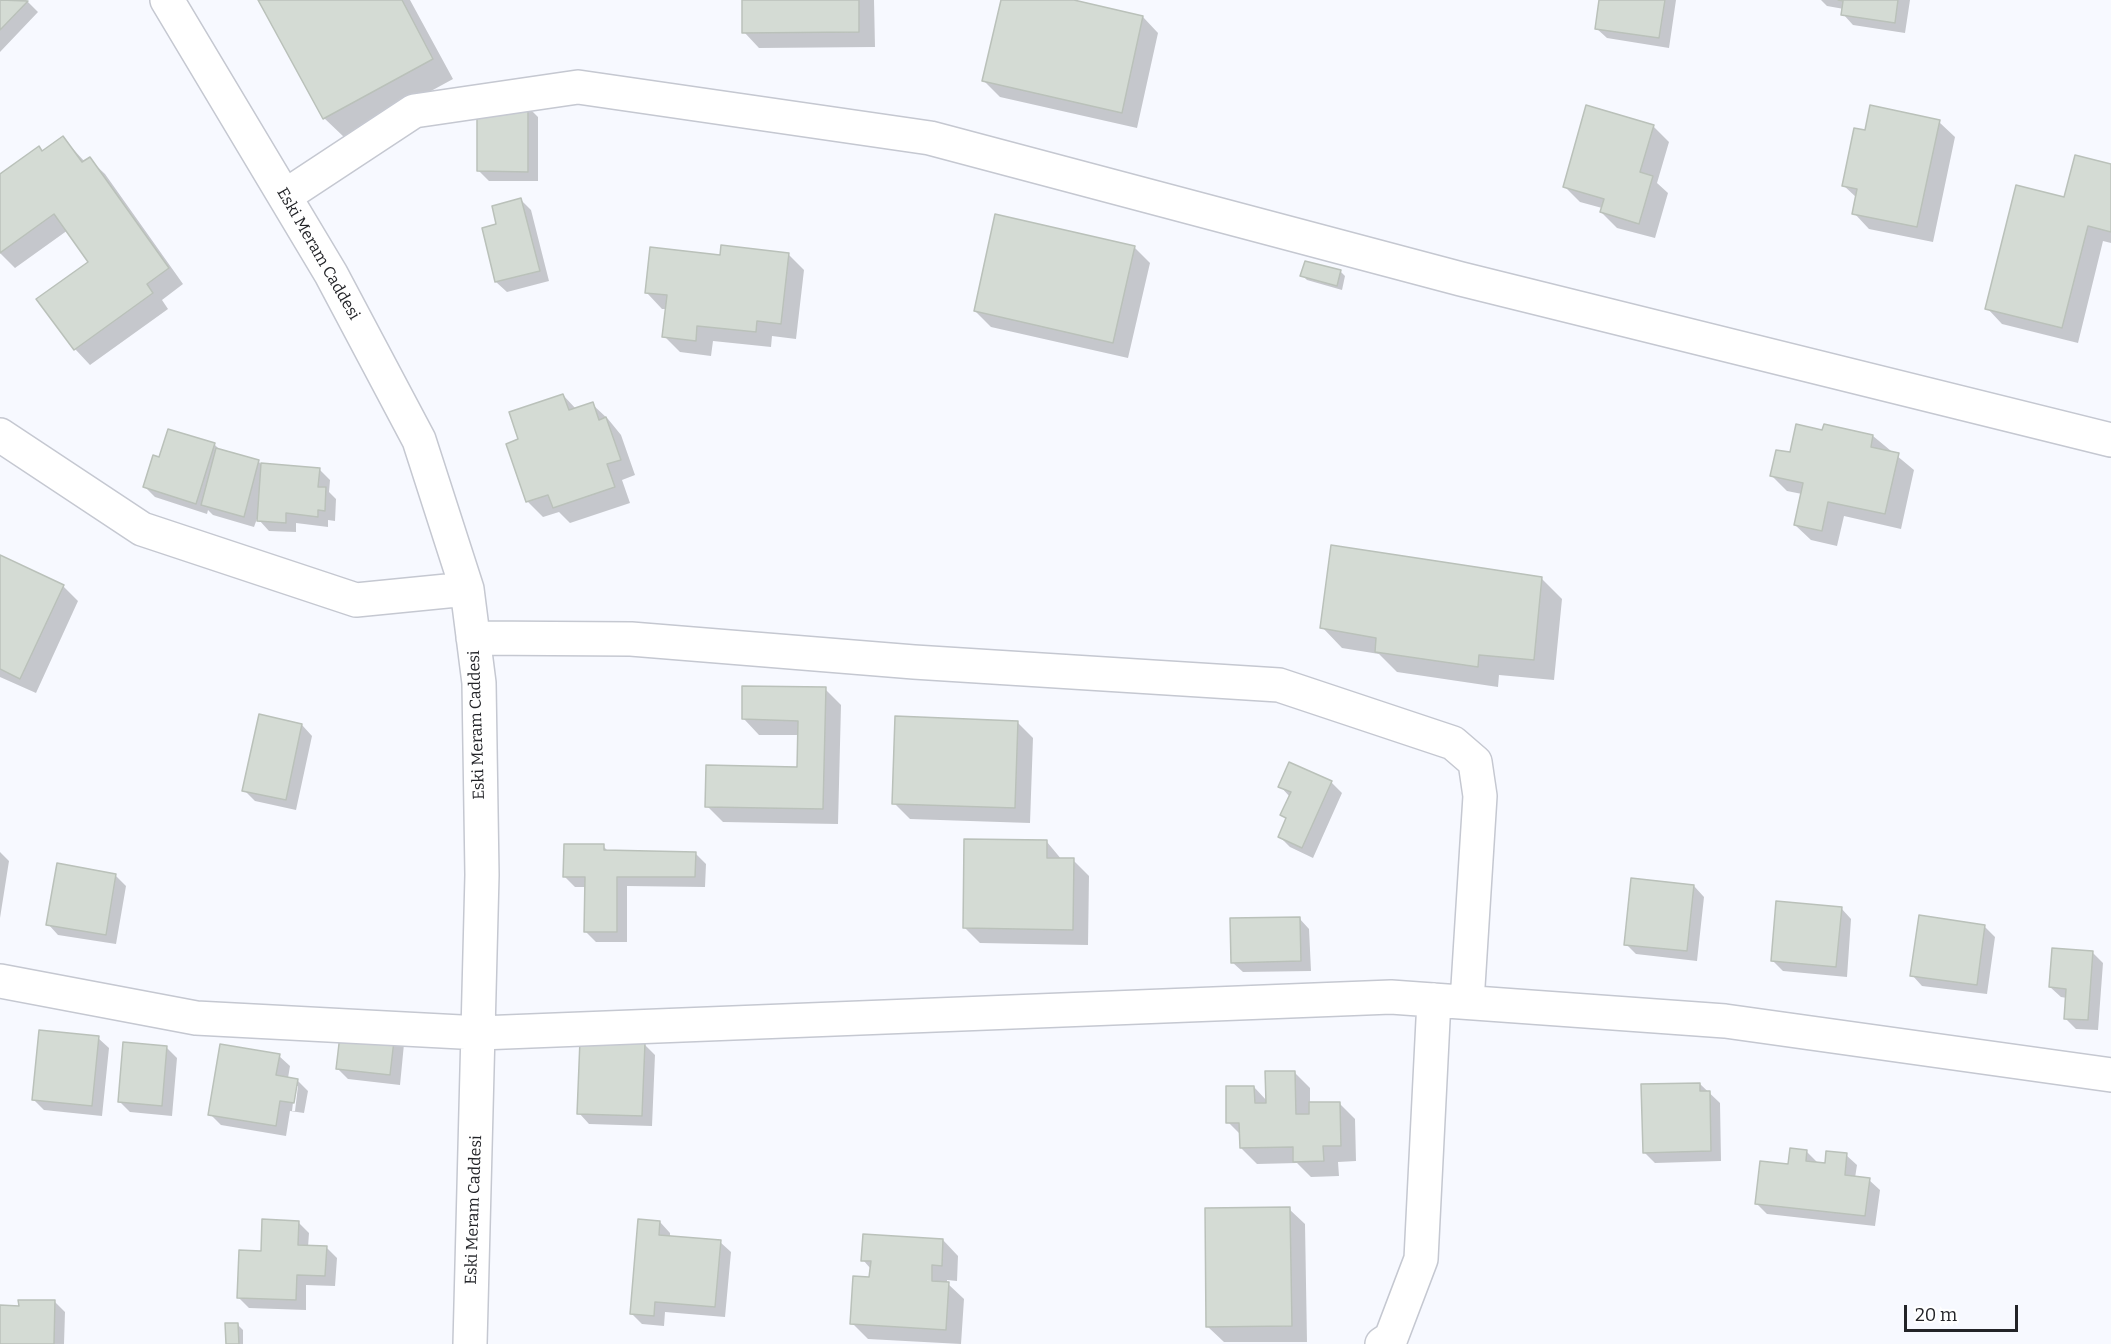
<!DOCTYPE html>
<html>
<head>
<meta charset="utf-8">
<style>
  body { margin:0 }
  #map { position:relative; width:2111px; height:1344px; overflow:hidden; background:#f7f9ff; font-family:Bitter,serif }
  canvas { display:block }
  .scale { position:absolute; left:1904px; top:1305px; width:114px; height:27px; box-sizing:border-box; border:3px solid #232428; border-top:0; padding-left:8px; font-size:18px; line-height:21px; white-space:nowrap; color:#232428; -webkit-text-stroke:4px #fff; paint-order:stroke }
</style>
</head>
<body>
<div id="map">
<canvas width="2111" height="1344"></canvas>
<div class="scale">20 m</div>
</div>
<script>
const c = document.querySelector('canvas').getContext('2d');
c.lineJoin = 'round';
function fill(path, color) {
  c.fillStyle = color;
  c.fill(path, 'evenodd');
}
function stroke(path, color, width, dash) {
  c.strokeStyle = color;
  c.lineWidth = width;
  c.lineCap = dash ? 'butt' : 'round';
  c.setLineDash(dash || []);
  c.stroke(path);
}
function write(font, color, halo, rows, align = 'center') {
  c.font = font + ' Bitter,serif';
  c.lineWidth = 4.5;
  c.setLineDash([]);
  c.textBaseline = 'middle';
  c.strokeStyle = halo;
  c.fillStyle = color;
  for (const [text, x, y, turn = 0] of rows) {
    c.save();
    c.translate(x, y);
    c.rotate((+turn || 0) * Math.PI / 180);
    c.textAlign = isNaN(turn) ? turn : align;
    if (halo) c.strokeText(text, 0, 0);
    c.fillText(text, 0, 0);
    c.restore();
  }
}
fill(new Path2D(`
  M0,0H26L38,12L0,52Z
  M260,0H410L453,79L345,138L324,118Z
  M743,0H874L875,47L759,48L744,32Z
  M1003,0H1068L1143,17L1158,33L1137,128L1000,97L984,81Z
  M1600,0H1676L1669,48L1607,38L1596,28Z
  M1821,0H1910L1905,33L1853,25L1843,14L1844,9L1827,6Z
  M527,106L538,117V181H489L479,171Z
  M1587,107L1654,127L1669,142L1657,183L1668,193L1655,238L1617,228L1601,212L1602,208L1580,202L1564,186Z
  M1939,122L1955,137L1933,242L1869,229L1854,213L1857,198L1843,185L1866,131Z
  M63,138L85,162L89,159L105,174L183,284L162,300L168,309L90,365L75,349L90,262L68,230L15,268L0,253V176Z
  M2111,166V243L2103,241L2078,343L2002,324L1987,308L2065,199Z
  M521,200L531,210L549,281L507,292L496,282L498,225Z
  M1134,247L1150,263L1128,358L991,327L975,311Z
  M788,254L804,270L796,339L772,336L771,347L713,341L711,356L680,352L664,336L667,309H662L647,293L721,257Z
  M1340,271L1345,276L1342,290L1307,280L1302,275Z
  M563,395L576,409L592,404L608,419L621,435L635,475L622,480L630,503L570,523L559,512L543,517L527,501L520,440Z
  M169,431L215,445L221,451L258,461L262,465L319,469L330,480L329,492L336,499L335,521L328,520V527L296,523V532L269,531L259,520V513L254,527L213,515L208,510L207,514L155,497L145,487L160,459Z
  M1823,432L1873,436L1914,470L1901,529L1844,516L1837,546L1811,540L1795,525L1802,494L1787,491L1772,476L1791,454Z
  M0,557L63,586L78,601L36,693L0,677Z
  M1541,578L1562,599L1554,680L1499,675L1498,687L1397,672L1379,654L1342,648L1322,627Z
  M825,689L841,705L838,824L723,822L707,806L798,768L799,735H759L744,719Z
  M1017,722L1033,738L1030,823L910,819L894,803Z
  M302,725L312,736L296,810L255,801L244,790Z
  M1290,764L1332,783L1342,793L1313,858L1290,847L1279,836L1287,820L1282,815L1290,797L1280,786Z
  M1047,842L1062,860H1073L1089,876L1088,945L980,943L965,928Z
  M603,846L609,852L695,853L706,864L705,887L627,886V942H596L585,931L586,887H575L565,877Z
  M0,852L9,861L0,918Z
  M115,875L126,886L116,944L58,935L48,924Z
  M1694,886L1704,897L1697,961L1636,954L1626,944Z
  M1841,908L1851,919L1847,977L1783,971L1773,961Z
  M1299,918L1309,929L1311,971L1243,972L1232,962Z
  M1984,926L1995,937L1987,994L1922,986L1912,975Z
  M2092,952L2103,963L2098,1030L2076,1029L2065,1018L2067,998L2061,997L2050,987Z
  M342,1029L404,1044L400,1085L348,1079L338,1069Z
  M98,1038L109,1048L102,1116L44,1110L33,1099Z
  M644,1044L655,1055L652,1126L589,1124L579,1113Z
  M167,1048L177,1058L172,1116L130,1112L119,1101Z
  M279,1056L290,1066L288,1078L297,1080L308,1091L304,1113L290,1111L286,1136L221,1125L210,1114ZM295,1086H298L295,1111H292Z
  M1294,1072L1310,1088V1104L1339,1103L1355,1119L1356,1161L1338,1162L1339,1176L1311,1177L1297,1163L1257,1164L1241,1148V1135L1228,1122L1254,1087L1267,1101Z
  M1700,1084L1720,1103L1721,1161L1655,1163L1644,1152Z
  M1807,1152L1817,1162L1826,1165L1846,1155L1857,1165L1855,1178L1869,1180L1880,1190L1875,1226L1767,1214L1756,1203Z
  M1289,1209L1305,1224L1307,1342H1224L1208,1327Z
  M660,1222L670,1233V1237L720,1242L731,1252L725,1317L665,1312L664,1326L642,1324L632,1314Z
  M299,1223L309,1233L308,1247H326L337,1258L335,1286L306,1285V1310L249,1308L239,1298L263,1253Z
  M943,1240L958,1256L957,1281L947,1280V1283L964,1299L961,1344L868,1339L852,1323L871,1279V1269L863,1260Z
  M55,1302L65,1312L64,1344H0V1307H20Z
  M238,1325L243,1330V1344H228Z`), '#0003');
const building = new Path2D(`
  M0,0L28,1L0,30Z
  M258,0H402L433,59L323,119Z
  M742,0H859V32L742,33Z
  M1001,0H1074L1143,16L1122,113L982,81Z
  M1599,0H1665L1659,38L1595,29Z
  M1838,0H1898L1895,23L1841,15L1843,1Z
  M477,104L528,105V172L477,171Z
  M1586,105L1654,125L1640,172L1653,176L1639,224L1600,212L1604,199L1563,187Z
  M1870,105L1940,120L1917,227L1852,214L1857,189L1842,186L1854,128L1865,130Z
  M63,136L82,162L90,157L169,268L147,284L153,293L74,350L36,299L88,262L54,214L0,253V174L39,146L42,151Z
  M2075,155L2111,164V232L2088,226L2062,328L1985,309L2016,185L2064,197Z
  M521,198L540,271L495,282L482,228L496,224L492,206Z
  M995,214L1135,246L1113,343L974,311Z
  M721,245L789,253L781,324L757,321L756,332L697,326L696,341L662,337L667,295L645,293L650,247L720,255Z
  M1305,261L1341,270L1337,286L1300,276Z
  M563,394L569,410L593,402L599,420L606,417L621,460L607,464L615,487L553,508L548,495L526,502L506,444L518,439L509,412Z
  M1796,424L1822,430L1824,424L1873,435L1871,447L1899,453L1885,514L1828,502L1822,531L1794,525L1803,483L1770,476L1776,450L1790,452Z
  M168,429L215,443L196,504L143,487L153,455L159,457Z
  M216,448L259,460L244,517L201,505Z
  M261,463L320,468L318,487H326L325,511L318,510V517L286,513V523L257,521Z
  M1331,545L1542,577L1534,660L1479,655L1478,667L1375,652L1376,638L1320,628Z
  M0,555L64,585L20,679L0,669Z
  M742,686L826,687L823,809L705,807L706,765L797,767L798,721L742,719Z
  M259,714L302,724L286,800L242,791Z
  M895,716L1018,721L1015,808L892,804Z
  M1289,762L1332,781L1302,848L1278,837L1286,818L1280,815L1291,792L1278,787Z
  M964,839L1047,840V858H1074L1073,930L963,928Z
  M564,844H604V850L696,852L695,877H617V932H584L585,877H563Z
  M57,863L116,874L106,935L46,925Z
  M1631,878L1694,885L1687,951L1624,945Z
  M1776,901L1842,907L1836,967L1771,961Z
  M1919,915L1985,925L1977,985L1910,976Z
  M1300,917L1301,961L1231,963L1230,918Z
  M2052,948L2093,951L2088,1020L2064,1019L2066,989L2049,987Z
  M341,1027L395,1032L390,1075L336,1069Z
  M39,1030L99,1036L92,1106L32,1100Z
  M580,1040L645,1043L642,1116L577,1114Z
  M123,1042L167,1046L162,1106L118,1102Z
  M220,1044L280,1054L276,1075L298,1079L294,1103L280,1101L276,1126L208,1115Z
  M1265,1071H1295L1296,1114H1309V1102H1340L1341,1146H1323L1324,1161L1293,1162V1147L1240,1148L1239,1123H1226V1086H1254L1255,1103H1266Z
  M1700,1083V1091H1710L1711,1151L1643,1153L1641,1084Z
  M1790,1148L1807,1150L1806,1161L1825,1163L1826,1151L1847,1153L1845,1175L1870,1178L1865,1216L1755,1204L1760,1161L1788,1164Z
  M1290,1207L1292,1326L1206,1327L1205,1208Z
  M262,1219L299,1221L298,1245L327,1246L325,1276L297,1275L296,1300L237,1298L239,1250L261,1251Z
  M638,1219L660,1221L659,1235L721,1240L715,1307L655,1302L654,1316L630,1314Z
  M863,1234L943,1239L942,1266L932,1265V1281L949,1282L946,1330L850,1324L853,1276L869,1277L871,1261H861Z
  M18,1300H55L54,1344H0V1305L19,1306Z
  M225,1323H238L239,1344H226Z`);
fill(building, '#d4dbd4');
stroke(building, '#bac1ba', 1.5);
const minor = new Path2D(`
  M167,0L331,274L419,440L467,589L479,683L482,875L470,1344
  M285,196L414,111L578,87L930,138L1461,279L2111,440
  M0,435L142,529L356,600L467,589
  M473,638L631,639L914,662L1279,685L1453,743L1475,762L1480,796L1467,1002
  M0,981L196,1018L480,1033L1391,997L1725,1021L2111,1075
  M1382,1344L1391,1338L1421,1259L1434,1000`);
stroke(minor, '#c5c8d1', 36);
stroke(minor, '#fff', 33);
write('16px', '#232428', '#fff', [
  ["Eski Meram Caddesi",318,254,60],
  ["Eski Meram Caddesi",477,725,-92],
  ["Eski Meram Caddesi",474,1210,-88]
]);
</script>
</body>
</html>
